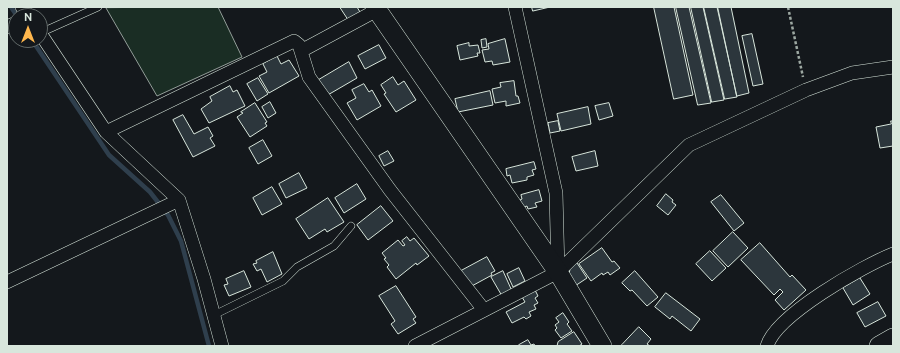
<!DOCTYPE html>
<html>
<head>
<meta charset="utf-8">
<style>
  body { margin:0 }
  #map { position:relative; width:900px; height:353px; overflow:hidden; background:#14181c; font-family:Ubuntu,sans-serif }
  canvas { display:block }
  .frame { position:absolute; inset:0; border:8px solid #d8e6dc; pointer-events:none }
  .north { position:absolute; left:8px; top:8px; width:40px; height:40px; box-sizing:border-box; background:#14181c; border:1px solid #626a69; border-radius:50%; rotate:0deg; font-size:11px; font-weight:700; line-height:16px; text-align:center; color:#d8e6dc }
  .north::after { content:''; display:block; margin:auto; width:14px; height:18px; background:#ffb74d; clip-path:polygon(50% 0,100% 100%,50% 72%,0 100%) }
</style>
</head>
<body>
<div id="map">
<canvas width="900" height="353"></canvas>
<div class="frame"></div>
<div class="north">N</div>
</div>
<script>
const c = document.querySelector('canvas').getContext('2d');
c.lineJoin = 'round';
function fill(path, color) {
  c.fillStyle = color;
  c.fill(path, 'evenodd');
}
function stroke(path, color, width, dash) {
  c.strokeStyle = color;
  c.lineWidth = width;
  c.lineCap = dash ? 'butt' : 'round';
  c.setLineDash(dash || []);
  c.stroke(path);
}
const green = new Path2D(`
  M218,7L242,57L157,96L106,8Z`);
fill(green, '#1a2d24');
stroke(green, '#939e99', 1);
stroke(new Path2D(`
  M11,7L17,16
  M32,40L109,155L150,192L168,215L181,241L209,346`), '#2f3f4d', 4.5);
const building = new Path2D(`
  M340,7H357L360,12L348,19Z
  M532,7H550L533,11Z
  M654,7H674L693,95L674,99Z
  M676,7H689L711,103L698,105Z
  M691,7H703L724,100L712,102Z
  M704,7H717L737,97L725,99Z
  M718,7H731L749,93L737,96Z
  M752,34L763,84L753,86L742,36Z
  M486,39L487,47L482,48L481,40Z
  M505,39L510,62L493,65L492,61L485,62L482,50L489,49L488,44Z
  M469,43V46L478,45L480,53H477L478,56L460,60L457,46Z
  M379,45L386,58L365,69L358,56Z
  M277,56L281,64L289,60L299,76L269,93L259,76L267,72L263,64Z
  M349,62L357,78L326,96L317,81Z
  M393,77L398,85L404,81L416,100L396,112L384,94L386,93L381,85Z
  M258,78L268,94L257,101L247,84Z
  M514,81L516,96H518L520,103L506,106V101L495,103L492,89L501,87L500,83Z
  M364,84L369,92L372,90L381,106L357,120L347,103L356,98L352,90Z
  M230,86L233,92L237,90L245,106L209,123L201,109L212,101L210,97Z
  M490,91L493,105L458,112L455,99Z
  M270,102L276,113L268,118L262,107Z
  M255,103L267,122L265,123L267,126L250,137L237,117L243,113L241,112Z
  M609,103L613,116L599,120L595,106Z
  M588,107L591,124L561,131L557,114Z
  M183,115L194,134L208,127L213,136L210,138L215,146L193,157L173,120Z
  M558,121L560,131L550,133L548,123Z
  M891,121H893V146L880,148L876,127L891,124Z
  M263,140L272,156L258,164L249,148Z
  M388,151L394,161L384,166L379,156Z
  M595,151L598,166L576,171L572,157Z
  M534,162L536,169L532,170L534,175L527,177V180L512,183L510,175L507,176L506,169Z
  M299,173L307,188L286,198L279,184Z
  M357,184L366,199L344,213L335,198Z
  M272,187L282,204L262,215L253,198Z
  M539,190L542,201L535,203L537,207L528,209L527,206L522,208L520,200L522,199L521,195Z
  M666,194L673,200L672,202L676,205L668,215L657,206Z
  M721,195L744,223L734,231L711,202Z
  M328,198L344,222L327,232L325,229L309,239L296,219Z
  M381,206L393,221L368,240L357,225Z
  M733,232L748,248L728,267L713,251Z
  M407,237L410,241L414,238L429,256L417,265L416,263L396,279L387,267L389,265L384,259L386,258L382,253L398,240L403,246L405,245L402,241Z
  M760,243L790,277L792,275L806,290L784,310L775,300L783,292L780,289L774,295L741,260Z
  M602,248L612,262L614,261L620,268L610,275L608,272L603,275L602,273L591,281L579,264Z
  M710,251L726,268L712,281L696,264Z
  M273,252L282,274L267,282L261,269L257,271L253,264L257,263L256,261Z
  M487,257L495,271L491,273L492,275L470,287L461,271Z
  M577,263L587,278L575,286L567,274L570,271L569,269Z
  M519,268L525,281L513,287L507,274Z
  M244,271L251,287L229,296L224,285L228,284L226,279Z
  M503,271L512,291L502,296L491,277Z
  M635,271L658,297L647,306L632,290L630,291L622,283Z
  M860,278L870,294L853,305L843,288Z
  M396,286L416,317L413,319L416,323L398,334L391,324L395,321L379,296Z
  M535,290L538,296L535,298L538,303L534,305L536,309L529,312L531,316L526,319L524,317L512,323L506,312L525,302L522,297Z
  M666,293L700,319L691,331L672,316L670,319L655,307Z
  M878,302L886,316L865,327L857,313Z
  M563,313L569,322L567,324L572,331L561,338L555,330L557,328L555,325L559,322L556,318Z
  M639,327L651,339L647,344L650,346H623L622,345Z
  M574,332L582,344L579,346H557L558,342Z
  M528,340L531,345L534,344L535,346H520L519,345Z`);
fill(building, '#2c363c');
stroke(building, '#d8e6dc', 1);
const lane = new Path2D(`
  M40,33L98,7
  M214,315L283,281L297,267L334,246L351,226`);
const street = new Path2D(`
  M22,7L28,16
  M515,7L556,193L558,272
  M7,27L16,23
  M40,33L106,132L179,200L204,279L222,346
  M301,51L377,10
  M106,132L294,41L299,45L309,77L390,190L484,310
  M7,282L179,200
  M415,346L558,272L689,145L806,90L852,73L893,67
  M767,346C776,315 863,266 893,254`);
const secondary = new Path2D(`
  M375,7L558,272L602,346
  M879,346L893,338`);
stroke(lane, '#d8e6dc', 8);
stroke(street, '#d8e6dc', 14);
stroke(secondary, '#d8e6dc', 20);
stroke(new Path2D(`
  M788,7L803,77`), '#9da8a2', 2.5, [3, 2]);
stroke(lane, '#14181c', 7);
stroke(street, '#14181c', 13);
stroke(secondary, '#14181c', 19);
</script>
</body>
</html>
